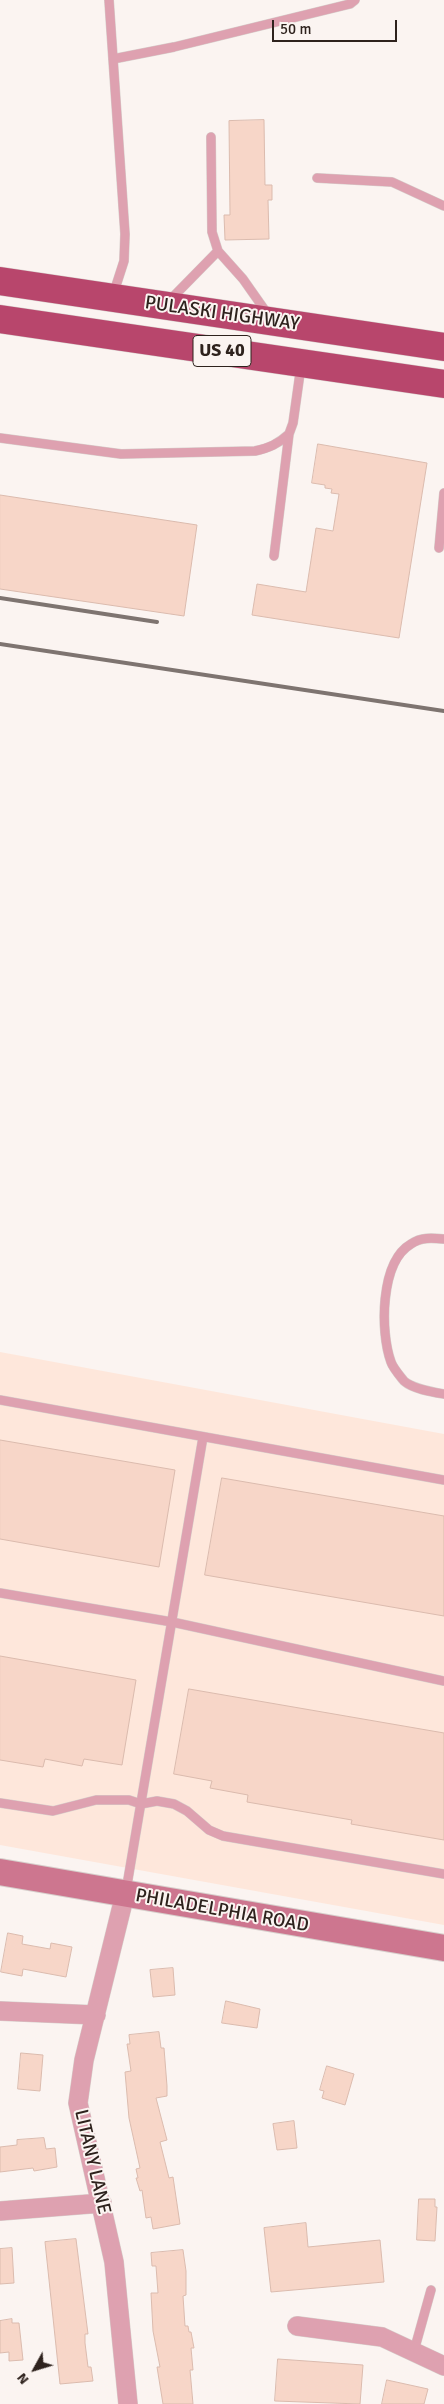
<!DOCTYPE html>
<html>
<head>
<meta charset="utf-8">
<style>
  body { margin:0 }
  #map { position:relative; width:444px; height:2404px; overflow:hidden; background:#fbf4f1; font-family:Signika,sans-serif }
  canvas { display:block }
  .north { position:absolute; left:10px; top:2344px; width:50px; height:50px; -webkit-text-stroke:4px #fbf4f1; paint-order:stroke; rotate:231deg; font-size:14px; font-weight:700; line-height:20px; text-align:center; color:#2e221d }
  .north::after { content:''; display:block; margin:auto; width:18px; height:22px; background:#2e221d; clip-path:polygon(50% 0,100% 100%,50% 72%,0 100%) }
  .scale { position:absolute; left:272px; top:20px; width:125px; height:22px; box-sizing:border-box; border:2px solid #2e221d; border-top:0; padding-left:6px; font-size:15px; line-height:18px; white-space:nowrap; color:#2e221d; -webkit-text-stroke:4px #fbf4f1; paint-order:stroke }
</style>
</head>
<body>
<div id="map">
<canvas width="444" height="2404"></canvas>
<div class="north">N</div>
<div class="scale">50 m</div>
</div>
<script>
const c = document.querySelector('canvas').getContext('2d');
c.lineJoin = 'round';
function fill(path, color) {
  c.fillStyle = color;
  c.fill(path, 'evenodd');
}
function stroke(path, color, width, dash) {
  c.strokeStyle = color;
  c.lineWidth = width;
  c.lineCap = dash ? 'butt' : 'round';
  c.setLineDash(dash || []);
  c.stroke(path);
}
function write(font, color, halo, rows, align = 'center') {
  c.font = font + ' Signika,sans-serif';
  c.lineWidth = 4;
  c.setLineDash([]);
  c.textBaseline = 'middle';
  c.strokeStyle = halo;
  c.fillStyle = color;
  for (const [text, x, y, turn = 0] of rows) {
    c.save();
    c.translate(x, y);
    c.rotate((+turn || 0) * Math.PI / 180);
    c.textAlign = isNaN(turn) ? turn : align;
    if (halo) c.strokeText(text, 0, 0);
    c.fillText(text, 0, 0);
    c.restore();
  }
}
fill(new Path2D(`
  M0,1352L444,1434V1925L0,1845Z`), '#fee7db');
const building = new Path2D(`
  M264,120L265,185H272V200H268L269,239L225,240L224,215H230L229,121Z
  M318,444L427,463L399,638L252,615L257,584L306,592L316,528L333,531L339,494L331,493L332,489L325,488V485L312,483Z
  M0,495L197,525L184,616L0,589Z
  M0,1440L175,1470L159,1567L0,1539Z
  M222,1478L444,1516V1616L205,1575Z
  M0,1656L136,1680L122,1765L84,1759L82,1766L45,1759L43,1767L0,1760Z
  M189,1689L444,1733V1840L351,1824L352,1820L247,1802L248,1795L210,1788L212,1781L174,1774Z
  M8,1933L23,1936L22,1944L50,1949L51,1943L72,1947L66,1977L23,1969L22,1976L1,1972Z
  M173,1968L175,1995L153,1997L150,1970Z
  M226,2001L260,2009L257,2028L222,2023Z
  M159,2032L161,2048H164L167,2086V2096L156,2098L167,2140L160,2142L169,2178L173,2177L180,2224L153,2229L151,2217L146,2218L142,2190L140,2191L136,2178H138L136,2169L140,2168L129,2118L125,2072L131,2071L127,2044H130L129,2035Z
  M21,2053L43,2055L40,2091L18,2089Z
  M327,2066L354,2074L345,2105L322,2098L324,2091L320,2090Z
  M294,2121L297,2148L277,2150L273,2124Z
  M44,2138L46,2149L55,2148L57,2167L34,2171L33,2168L0,2172V2147L17,2145V2140Z
  M419,2199H435V2207H437L435,2241L417,2240Z
  M306,2223L308,2247L380,2240L384,2282L271,2292L264,2228Z
  M76,2239L88,2334H85V2343L88,2367H91L93,2381L60,2384L45,2242Z
  M12,2248L14,2283L0,2284V2249Z
  M183,2250L186,2271V2295L183,2296L185,2326H188L189,2332H191L194,2348H191L193,2370H190L193,2404H163L157,2367H160L153,2331L151,2293H158L156,2266H152L151,2253Z
  M12,2319V2323H19L23,2360L9,2361V2352L0,2353V2321Z
  M278,2359L363,2365L360,2404L275,2401Z
  M387,2380L428,2389L424,2404H382Z`);
fill(building, '#f7d6c8');
stroke(building, '#dbbbae', 1);
const service = new Path2D(`
  M109,0L125,234L124,261L113,295
  M113,59L174,47L350,4L355,0
  M211,137L212,232L218,251
  M317,178L392,182L444,206
  M169,301L218,251L243,279L269,316
  M0,438L121,454L255,451C269,448 278,444 289,434
  M439,548L444,493
  M274,556L289,434L293,423L301,366
  M444,1239C432,1238 421,1237 411,1244C380,1262 380,1332 391,1362C393,1368 400,1376 404,1381C413,1389 432,1392 444,1394
  M0,1400L444,1480
  M0,1593L172,1622L444,1681
  M0,1803L53,1811L96,1800H129L141,1804L157,1801L174,1804L187,1811L209,1830L223,1836L444,1874
  M126,1891L203,1437
  M414,2351L431,2290`);
const minor = new Path2D(`
  M125,1894L84,2060L78,2103L114,2262L128,2404
  M0,2011L96,2015
  M0,2211L102,2203
  M297,2326L382,2337L444,2366`);
const secondary = new Path2D(`
  M0,1872L444,1948`);
const trunk = new Path2D(`
  M0,281L444,347
  M0,319L444,384`);
stroke(service, '#d6cecb', 10);
stroke(minor, '#d6cecb', 20);
stroke(secondary, '#d6cecb', 28);
stroke(trunk, '#d6cecb', 29);
stroke(service, '#dea1b0', 9);
stroke(minor, '#dea1b0', 19);
stroke(secondary, '#cd768f', 26);
stroke(trunk, '#b8466c', 28);
stroke(new Path2D(`
  M0,598L157,622
  M0,644L444,711`), '#7e7470', 4);
for (const [x, y, w] of [
  [222,351,58]
]) {
  const box = new Path2D();
  box.roundRect(x - w / 2, y - 15.5, w, 31, 4);
  c.fillStyle = '#fbf4f1';
  c.fill(box);
  stroke(box, '#2e221d', 1);
}
write('bold 18px', '#2e221d', null, [
  ["US 40",222,351]
]);
write('19px', '#2e221d', '#fbf4f1', [
  ["PULASKI HIGHWAY",222,314,8],
  ["PHILADELPHIA ROAD",222,1911,10],
  ["LITANY LANE",92,2162,77]
]);
</script>
</body>
</html>
